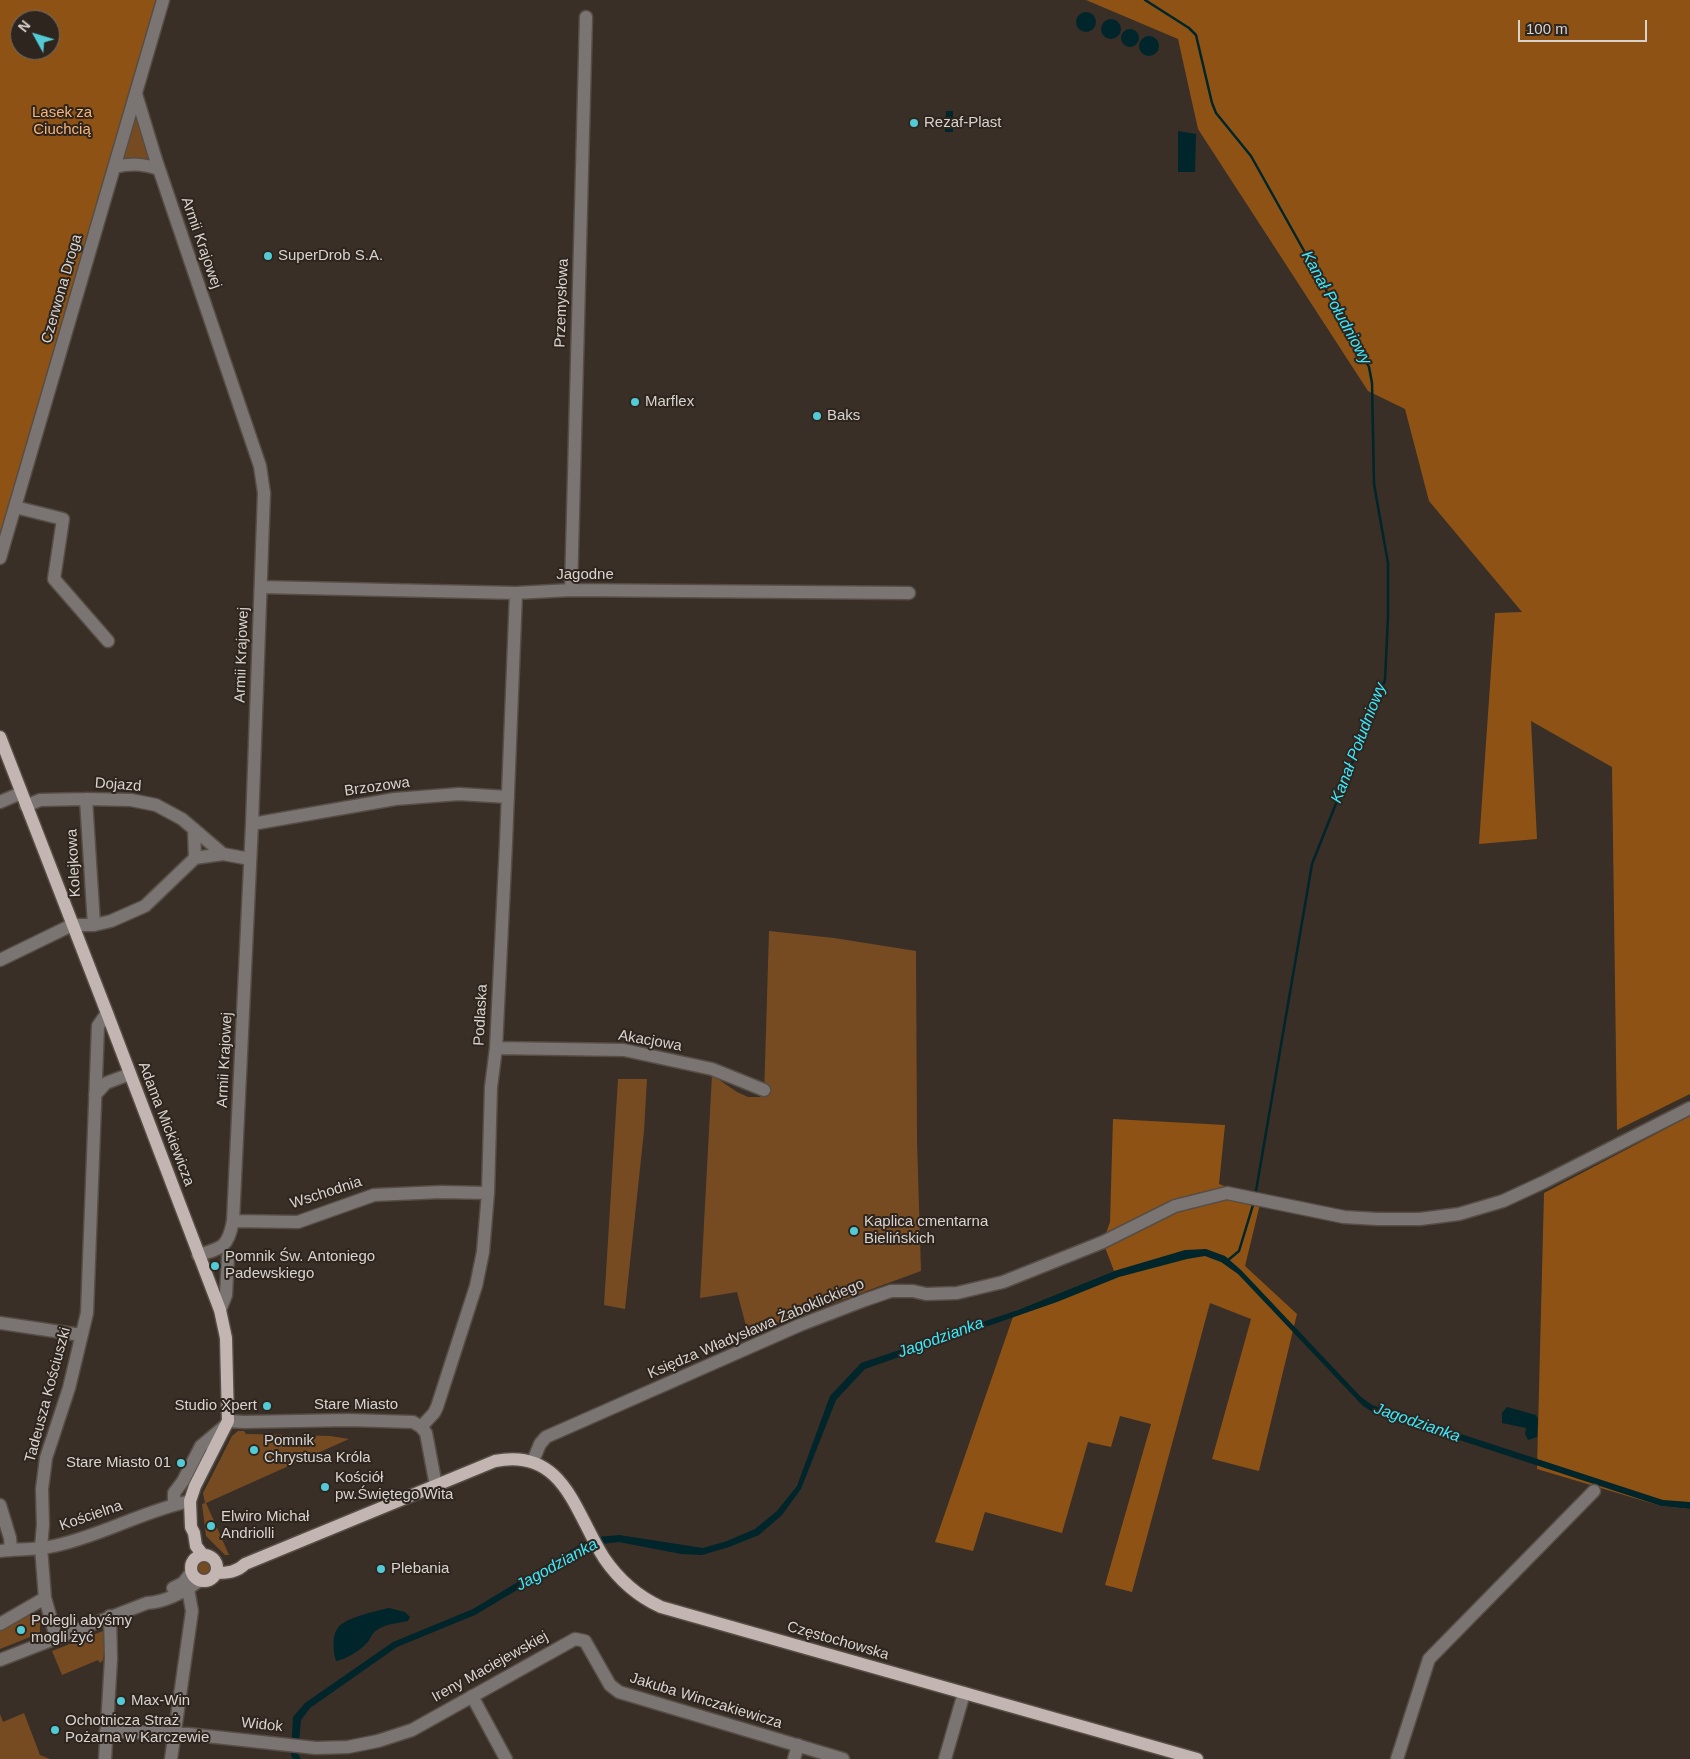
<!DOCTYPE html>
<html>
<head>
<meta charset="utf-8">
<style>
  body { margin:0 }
  #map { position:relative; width:1690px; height:1759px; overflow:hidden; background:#392f27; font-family:Arial,sans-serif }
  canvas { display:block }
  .north { position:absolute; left:10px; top:10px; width:50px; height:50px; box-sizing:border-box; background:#2e251e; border:1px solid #726b64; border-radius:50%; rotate:309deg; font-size:14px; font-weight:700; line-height:20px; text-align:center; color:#d9d3ce }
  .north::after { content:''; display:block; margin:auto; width:18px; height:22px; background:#52cbd7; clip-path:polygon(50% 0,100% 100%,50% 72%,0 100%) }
  .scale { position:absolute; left:1518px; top:20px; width:129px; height:22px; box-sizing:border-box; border:2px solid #d9d3ce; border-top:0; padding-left:6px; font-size:15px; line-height:18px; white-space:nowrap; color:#d9d3ce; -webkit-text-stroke:4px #2e251e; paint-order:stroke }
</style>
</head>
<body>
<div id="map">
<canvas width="1690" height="1759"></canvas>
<div class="north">N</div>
<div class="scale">100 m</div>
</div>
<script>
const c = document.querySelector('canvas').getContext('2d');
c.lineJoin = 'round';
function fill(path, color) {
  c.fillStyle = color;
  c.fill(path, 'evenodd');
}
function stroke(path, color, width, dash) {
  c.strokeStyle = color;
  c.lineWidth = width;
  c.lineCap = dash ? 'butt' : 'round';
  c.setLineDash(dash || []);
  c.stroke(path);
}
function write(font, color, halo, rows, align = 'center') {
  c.font = font + ' Arial,sans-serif';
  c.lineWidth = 4;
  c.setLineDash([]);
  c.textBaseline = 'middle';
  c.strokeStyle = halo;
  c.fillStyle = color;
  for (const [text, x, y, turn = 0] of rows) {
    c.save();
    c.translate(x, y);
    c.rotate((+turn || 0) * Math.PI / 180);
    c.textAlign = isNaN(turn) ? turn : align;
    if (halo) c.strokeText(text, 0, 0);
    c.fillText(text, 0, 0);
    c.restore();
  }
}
fill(new Path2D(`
  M136,94L159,169L115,167Z
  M769,931L834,938L916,951L917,1142L921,1271L774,1325L749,1337L737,1292L700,1298L712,1075L737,1092L748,1097H764Z
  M618,1079H647L644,1131L625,1309L604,1305Z
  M238,1431H244L246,1434L330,1436L349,1439L206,1503L229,1555H225L206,1536L202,1504L205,1503L203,1493L232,1436Z
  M198 1568a6 6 0 1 1 12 0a6 6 0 1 1-12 0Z
  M33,1613L37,1614L40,1619V1633L0,1649V1631Z
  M103,1631L106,1634L103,1660L100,1663L98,1660L62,1675L52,1651Z
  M24,1713L40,1755L50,1759H0V1714L3,1722Z`), '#774b22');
fill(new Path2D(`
  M0,0H163L0,546ZM20,20H50V50H20Z
  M1086,0H1690V1094L1617,1130L1612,767L1531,721L1537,839L1479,844L1495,613L1522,612L1429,501L1405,409L1368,391L1198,129L1178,39Z
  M1690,1116V1509L1661,1506L1537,1469L1544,1193Z
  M1113,1119L1225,1125L1219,1184L1261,1200L1245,1266L1297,1314L1259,1471L1212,1459L1251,1319L1210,1303L1132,1592L1105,1585L1151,1424L1120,1416L1111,1447L1088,1442L1062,1533L985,1512L973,1551L935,1542L1015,1311L1114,1271L1103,1242L1110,1222Z`), '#8e5314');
fill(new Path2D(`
  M1076 22a10 10 0 1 1 20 0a10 10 0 1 1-20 0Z
  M1101 29a10 10 0 1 1 20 0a10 10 0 1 1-20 0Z
  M1121 38a9 9 0 1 1 18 0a9 9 0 1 1-18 0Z
  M1139 46a10 10 0 1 1 20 0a10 10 0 1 1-20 0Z
  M946,111H953V132H945Z
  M1178,131L1196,134L1195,172H1178Z
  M1206,1249L1225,1256L1241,1270L1360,1396L1372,1405L1663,1500L1690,1502V1509L1661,1506L1371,1411L1363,1406L1238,1274L1221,1262L1205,1256L1187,1259L1119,1277L1057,1302L865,1369L836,1400L801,1489L782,1515L759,1535L729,1547L702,1555L681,1554L619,1542L602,1544L588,1548L475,1615L397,1647L310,1708L301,1720L298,1754L301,1759H293L291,1755L293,1717L305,1703L393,1642L473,1609L584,1542L598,1537L619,1535L703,1548L727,1541L755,1529L777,1511L797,1486L830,1396L861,1363L1015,1311L1114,1271L1185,1250Z
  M1507,1407L1536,1415L1538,1419L1537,1437L1528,1440L1525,1434L1526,1428L1502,1423V1413Z
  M389,1608L405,1612L410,1617L408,1621C398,1623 385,1624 377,1630C372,1633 371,1638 367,1643C359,1651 347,1659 336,1661C333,1652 332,1637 337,1629C343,1618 377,1611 389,1608Z`), '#00252a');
stroke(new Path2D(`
  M1145,0L1189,28L1196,35L1212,103L1216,113L1251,156L1369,367L1372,383L1374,484L1388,563V617L1385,680L1312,864L1256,1191
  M1227,1261L1239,1251L1253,1205`), '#00252a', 2.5);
const minor = new Path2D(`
  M136,94L156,160L260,466L264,493L252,824L233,1221C228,1247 223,1248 198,1255
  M115,167C131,163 143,164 159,169
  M15,507L63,519L54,579L108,641
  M0,558L163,0
  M261,587L516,593L571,590L909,593
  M571,590L586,17
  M86,799L94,925
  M0,802L21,793
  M26,806L40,800L86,799L131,800L156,805L182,819L223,854
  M252,824L395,799L459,794L508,797
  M194,829L195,858
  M0,960L72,925H94L111,921L145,906L195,858L223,854L250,859
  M496,1048L624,1050L712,1069L764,1090
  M95,1095L106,1083L130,1074
  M233,1221L298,1222L374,1195L441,1192L488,1193
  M220,1310L226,1295L228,1256
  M0,1323L81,1335
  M228,1421L244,1422L349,1420L413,1422L421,1427L426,1433L436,1486
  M421,1427L434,1413L437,1407L476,1286L483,1252L488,1193L491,1087L496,1048L506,843L516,593
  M533,1461L540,1444L546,1437L800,1325L865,1300L891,1291H913L926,1294L957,1293L1003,1282L1103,1242L1175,1206L1227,1193L1344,1217L1377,1219H1420L1459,1214L1503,1201L1544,1182L1690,1108
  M174,1504V1493L183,1481L201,1446L226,1425
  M0,1505L10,1538L11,1550
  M0,1551C18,1549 37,1550 54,1546C101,1536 143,1511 190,1501
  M173,1588L183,1583L191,1573
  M0,1624L45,1598
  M56,1637L45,1598L41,1547L43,1525L42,1489L46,1458L69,1388L87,1313L98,1026L107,1013
  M0,1660L147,1603C166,1602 184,1592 199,1581
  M472,1696L506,1759
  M106,1731L188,1734L316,1748L348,1747L378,1741L412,1730L575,1639L585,1641L610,1685L619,1692L843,1759
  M105,1759L111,1659L110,1616
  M171,1759L192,1611L188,1589
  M794,1759L798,1745
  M945,1759L964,1693
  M1397,1759L1429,1659L1594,1491`);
const major = new Path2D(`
  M0,737L107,1013L220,1310L226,1338L228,1421L195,1486L190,1501L191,1527L194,1533L196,1546L203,1555
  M191 1568a13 13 0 1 1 26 0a13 13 0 1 1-26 0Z
  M216,1573C228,1573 237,1572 245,1564L495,1461C564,1447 575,1513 604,1558C619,1580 637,1596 661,1607L1197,1759`);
stroke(minor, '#564d45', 15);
stroke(major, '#564d45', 15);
stroke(minor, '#7a7472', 12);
stroke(major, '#c3b6b2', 12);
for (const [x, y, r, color] of [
  [914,123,5,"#52cbd7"],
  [268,256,5,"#52cbd7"],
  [635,402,5,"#52cbd7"],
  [817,416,5,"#52cbd7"],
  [854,1231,5,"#52cbd7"],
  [215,1266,5,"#52cbd7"],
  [267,1406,5,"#52cbd7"],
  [254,1450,5,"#52cbd7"],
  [181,1463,5,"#52cbd7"],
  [325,1487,5,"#52cbd7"],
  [211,1526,5,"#52cbd7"],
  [381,1569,5,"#52cbd7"],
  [21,1630,5,"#52cbd7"],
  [121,1701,5,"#52cbd7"],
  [55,1730,5,"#52cbd7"]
]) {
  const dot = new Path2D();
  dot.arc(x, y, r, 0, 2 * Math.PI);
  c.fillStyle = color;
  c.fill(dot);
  stroke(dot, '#2e251e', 2);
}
write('15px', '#f8b479', '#2e251e', [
  ["Lasek za",62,113],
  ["Ciuchcią",62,130]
]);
write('15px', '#d9d3ce', '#2e251e', [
  ["Rezaf-Plast",924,123],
  ["SuperDrob S.A.",278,256],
  ["Marflex",645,402],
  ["Baks",827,416],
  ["Kaplica cmentarna",864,1222],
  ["Bielińskich",864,1239],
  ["Pomnik Św. Antoniego",225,1257],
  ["Padewskiego",225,1274],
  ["Studio Xpert",257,1406,"right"],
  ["Pomnik",264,1441],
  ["Chrystusa Króla",264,1458],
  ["Stare Miasto 01",171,1463,"right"],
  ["Kościół",335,1478],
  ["pw.Świętego Wita",335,1495],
  ["Elwiro Michał",221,1517],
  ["Andriolli",221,1534],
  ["Plebania",391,1569],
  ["Polegli abyśmy",31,1621],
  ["mogli żyć",31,1638],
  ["Max-Win",131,1701],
  ["Ochotnicza Straż",65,1721],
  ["Pożarna w Karczewie",65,1738]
], 'left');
write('15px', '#d9d3ce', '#2e251e', [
  ["Armii Krajowej",201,243,71],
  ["Czerwona Droga",62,289,-74],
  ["Przemysłowa",562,303,-88],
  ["Jagodne",585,575],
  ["Armii Krajowej",242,655,-88],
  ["Dojazd",118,785,4],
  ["Brzozowa",377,787,-8],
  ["Kolejkowa",74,863,-93],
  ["Podlaska",481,1015,-87],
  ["Akacjowa",650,1041,10],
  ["Armii Krajowej",225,1060,-87],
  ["Adama Mickiewicza",166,1124,69],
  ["Wschodnia",326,1193,-18],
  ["Księdza Władysława Żaboklickiego",756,1329,-23],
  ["Tadeusza Kościuszki",48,1395,-75],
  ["Stare Miasto",356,1405],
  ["Kościelna",91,1516,-19],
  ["Częstochowska",838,1641,16],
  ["Ireny Maciejewskiej",490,1667,-29],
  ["Jakuba Winczakiewicza",706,1701,17],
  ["Widok",262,1725,6]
]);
write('italic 16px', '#3beaff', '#2e251e', [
  ["Kanał Południowy",1336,308,61],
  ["Kanał Południowy",1359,743,-69],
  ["Jagodzianka",941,1338,-20],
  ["Jagodzianka",1417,1423,19],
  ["Jagodzianka",557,1565,-29]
]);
</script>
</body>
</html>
